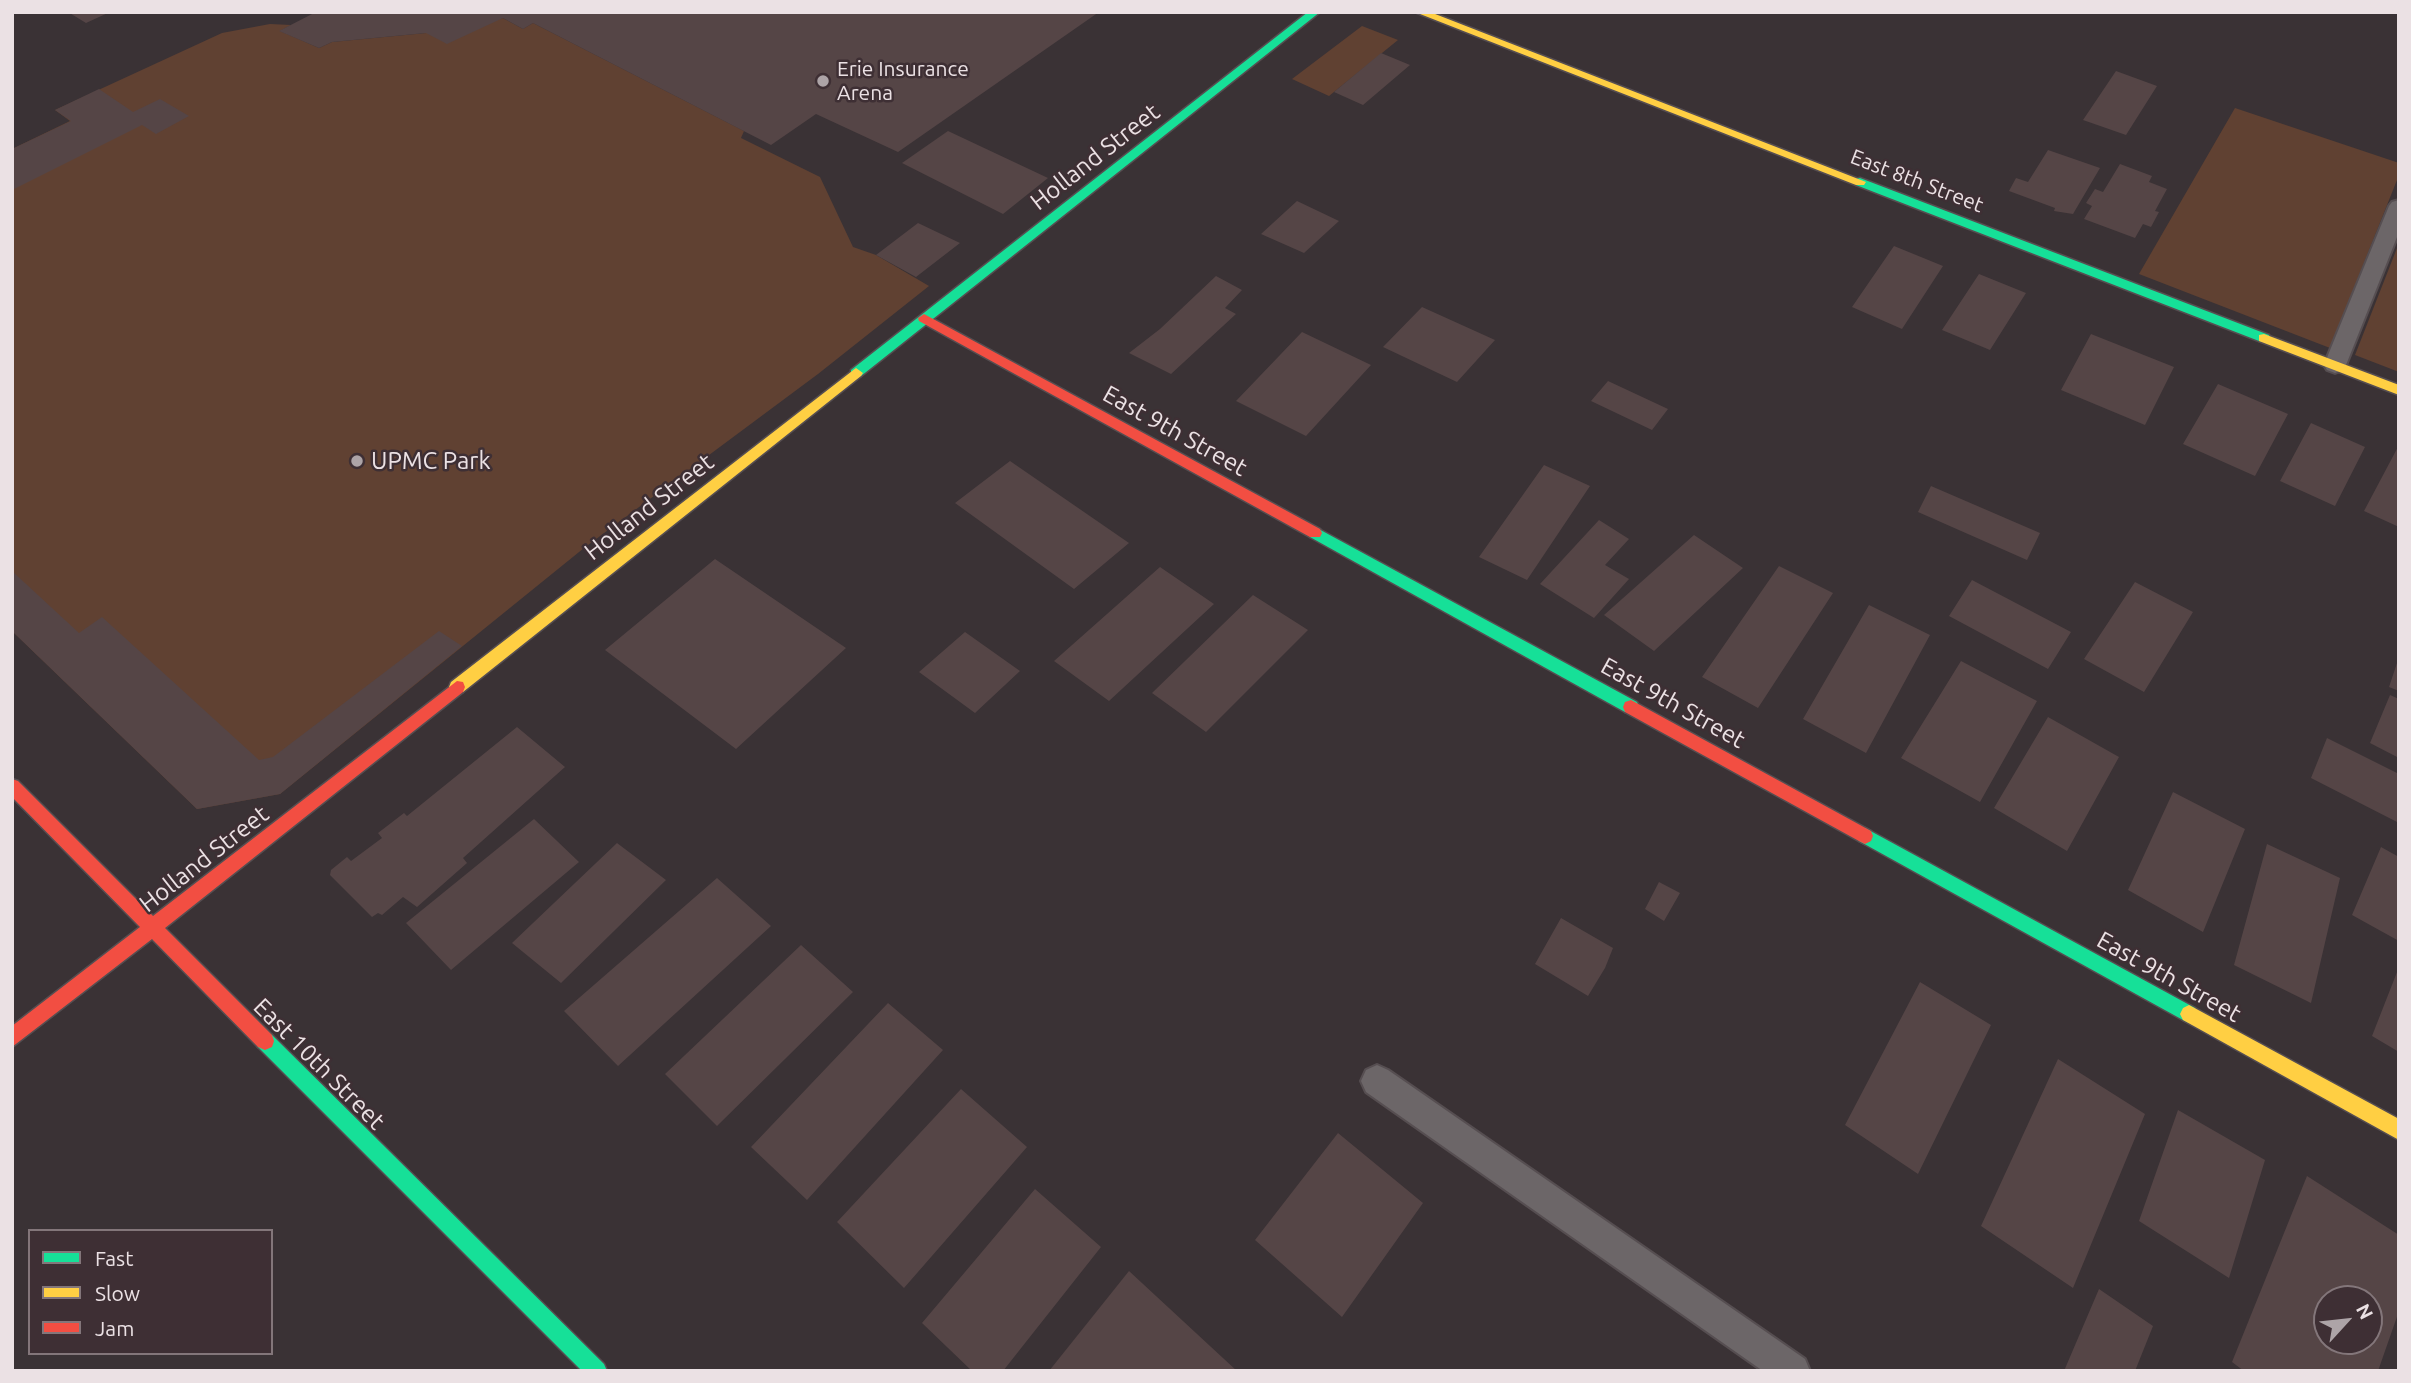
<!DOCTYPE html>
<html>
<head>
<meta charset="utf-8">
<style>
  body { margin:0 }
  #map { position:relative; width:2411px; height:1383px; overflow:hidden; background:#3a3235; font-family:Ubuntu,sans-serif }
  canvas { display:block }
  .frame { position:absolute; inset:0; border:14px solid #ebe1e4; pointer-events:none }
  .legend { position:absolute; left:28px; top:1229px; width:245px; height:126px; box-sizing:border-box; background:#3e2f34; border:2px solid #83767a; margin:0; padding:9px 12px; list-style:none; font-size:21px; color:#ebe1e4 }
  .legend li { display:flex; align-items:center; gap:14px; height:35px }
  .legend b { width:35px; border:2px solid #83767a }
  .north { position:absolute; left:2313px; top:1285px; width:70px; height:70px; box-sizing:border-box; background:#3e2f34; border:2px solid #83767a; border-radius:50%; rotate:63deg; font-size:19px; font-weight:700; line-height:28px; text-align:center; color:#ebe1e4 }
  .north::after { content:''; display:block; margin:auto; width:24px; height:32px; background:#ada4a7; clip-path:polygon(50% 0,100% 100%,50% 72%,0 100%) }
</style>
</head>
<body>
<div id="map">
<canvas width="2411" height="1383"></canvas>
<div class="frame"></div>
<ul class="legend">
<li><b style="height:9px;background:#16e098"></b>Fast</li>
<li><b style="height:9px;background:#ffcf43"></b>Slow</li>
<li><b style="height:9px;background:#f24e42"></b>Jam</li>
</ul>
<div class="north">N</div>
</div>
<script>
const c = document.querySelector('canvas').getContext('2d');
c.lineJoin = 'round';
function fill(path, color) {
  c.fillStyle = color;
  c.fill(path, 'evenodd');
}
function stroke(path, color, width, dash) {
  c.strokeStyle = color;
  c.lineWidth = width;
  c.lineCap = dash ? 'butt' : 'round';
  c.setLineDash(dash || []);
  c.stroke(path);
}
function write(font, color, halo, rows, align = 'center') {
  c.font = font + ' Ubuntu,sans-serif';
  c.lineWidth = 5;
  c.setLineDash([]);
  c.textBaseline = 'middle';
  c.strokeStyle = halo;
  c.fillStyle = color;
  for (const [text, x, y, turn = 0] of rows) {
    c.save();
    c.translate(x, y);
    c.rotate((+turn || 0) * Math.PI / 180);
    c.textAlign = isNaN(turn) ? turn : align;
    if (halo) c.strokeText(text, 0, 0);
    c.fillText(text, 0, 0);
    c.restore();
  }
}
fill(new Path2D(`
  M503,18L523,29L533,23L744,131L741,138L820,177L853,247L876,255L929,286L818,374L584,548L280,794L197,809L12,631V149L70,121L55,110L222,33L270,24L291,25L280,31L319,48L332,42L426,33Z
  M1362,26L1398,40L1329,96L1292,79Z
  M2235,108L2399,163V175L2330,348L2139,274Z
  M2399,243V372L2355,355Z`), '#604132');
fill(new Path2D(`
  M68,12H110L86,23Z
  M316,12H1099L898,152L816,114L771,145L533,23L523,29L503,18L447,44L426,33L332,42L319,48L279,31Z
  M1381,53L1410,65L1363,105L1334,92Z
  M2116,71L2157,86L2126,135L2083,120Z
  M99,89L133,112L160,99L189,116L156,134L142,125L12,190V149L71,121L55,110Z
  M948,131L1048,178L1003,214L902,163Z
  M2048,150L2100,168L2073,214L2054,211L2055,208L2009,191L2016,178L2028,182Z
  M2120,164L2152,176L2149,182L2167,189L2155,211L2159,212L2151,227L2143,224L2135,238L2084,219L2092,206L2086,203L2095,189L2103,192Z
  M1297,201L1339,221L1304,253L1261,234Z
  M918,223L960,243L916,277L876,255Z
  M1894,246L1943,266L1902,329L1852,307Z
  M1979,274L2026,293L1990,350L1942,330Z
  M1216,276L1242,290L1225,308L1236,314L1171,374L1129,353L1160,329Z
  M1422,307L1495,340L1457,382L1383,347Z
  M1302,332L1371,365L1306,436L1236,401Z
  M2091,334L2174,367L2145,425L2061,390Z
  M1608,381L1668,409L1652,430L1591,401Z
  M2218,384L2288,414L2255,476L2183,444Z
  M2311,423L2365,447L2335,506L2280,481Z
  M2399,445V527L2364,511Z
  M1010,461L1129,543L1074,589L955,503Z
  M1544,465L1590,486L1527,580L1479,557Z
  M1931,486L2040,533L2027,560L1918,512Z
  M1599,520L1629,539L1605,565L1629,579L1594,618L1540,584Z
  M1694,535L1743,568L1654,651L1604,615Z
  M715,559L846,648L736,749L605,650Z
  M1779,566L1833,593L1758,708L1702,677Z
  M1160,567L1214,604L1109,701L1054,661Z
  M12,571L79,633L102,617L259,760L273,757L439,631L462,646L280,794L197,809L12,631Z
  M1972,580L2071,632L2048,669L1949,616Z
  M2135,582L2193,612L2144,692L2084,659Z
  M1253,595L1308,630L1206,732L1152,693Z
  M1869,605L1930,635L1866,753L1803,719Z
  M965,632L1020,671L975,713L919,672Z
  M2398,660H2399V691L2389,687Z
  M1961,661L2037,701L1980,802L1901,758Z
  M2390,695L2399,699V758L2370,743Z
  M2048,717L2119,757L2067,851L1994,808Z
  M517,727L565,767L463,858L467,863L417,907L403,897L382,915L378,913L372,917L330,875L331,870L347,857L351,861L382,838L378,833L404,813L407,816Z
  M2327,738L2399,774V823L2311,778Z
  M2173,792L2245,829L2203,932L2128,890Z
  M534,819L579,862L451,970L406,923Z
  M617,843L666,880L561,983L512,943Z
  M2267,844L2340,878L2311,1003L2234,965Z
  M2381,847L2399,857V941L2352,915Z
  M717,878L771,926L618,1066L564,1011Z
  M1659,882L1680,893L1664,921L1645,909Z
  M1561,918L1613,948L1605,968L1588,996L1535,964Z
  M801,945L853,992L717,1126L665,1074Z
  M2399,967V1052L2372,1036Z
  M1920,982L1991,1025L1918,1174L1845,1125Z
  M888,1003L943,1050L807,1200L751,1147Z
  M2058,1059L2145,1114L2073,1288L1981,1226Z
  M961,1089L1027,1147L904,1288L837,1222Z
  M2178,1110L2265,1160L2229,1278L2139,1221Z
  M1338,1133L1423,1203L1342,1317L1255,1240Z
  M2307,1176L2399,1235V1311L2378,1371H2244L2232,1362ZM2327,1299H2369V1341H2327Z
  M1035,1189L1101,1247L1003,1371H972L922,1323Z
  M1129,1271L1237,1371H1049Z
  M2099,1289L2153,1326L2135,1371H2064Z`), '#554546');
const lane = new Path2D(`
  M2399,200V232L2346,365L2343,370L2335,373L2327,370L2324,365L2389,206L2392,202Z
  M1377,1065L1388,1070L1805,1359L1810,1371H1763L1366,1092L1361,1081L1366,1070Z`);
const fast = new Path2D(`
  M1308,12H1320L861,376H851V370Z
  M1860,178L2269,335L2270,338L2264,342L2259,341L1856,185V179Z
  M1315,527L1637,702L1639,707L1637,712H1625L1310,537L1308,533Z
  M1865,828L2195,1008L2198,1014L2195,1020L2189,1023L2183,1020L1859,841L1857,836L1859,831Z
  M265,1032L272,1035L604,1364L607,1371H582L258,1047L256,1041L258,1035Z`);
const slow = new Path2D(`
  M1415,12H1430L1866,182L1864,185H1856Z
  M2264,334L2399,385V395L2259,341V335Z
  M856,368L863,373L861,376L463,692H451L449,687L451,682Z
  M2189,1005L2399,1119V1140L2183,1020L2180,1014L2183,1008Z`);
const jam = new Path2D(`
  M924,314L1320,529L1322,533L1320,537H1310L919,321L918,318Z
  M457,681L463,682L465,687L463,692L165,928L272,1035L274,1041L272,1047L265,1050L258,1047L152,939L12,1047V1026L140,927L12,797V779L18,781L153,916Z
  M1631,700L1871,831L1873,836L1871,841L1865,844L1859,841L1625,712L1623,707L1625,702Z`);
stroke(lane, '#564e51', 4);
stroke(fast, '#564e51', 3);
stroke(slow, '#564e51', 3);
stroke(jam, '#564e51', 3);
fill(lane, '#6c6668');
fill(fast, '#16e098');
fill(slow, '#ffcf43');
fill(jam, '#f24e42');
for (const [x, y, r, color] of [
  [823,81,7,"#ada4a7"],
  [357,461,7,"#ada4a7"]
]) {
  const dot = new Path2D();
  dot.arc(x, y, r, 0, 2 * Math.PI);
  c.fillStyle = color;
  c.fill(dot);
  stroke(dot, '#3e2f34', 2.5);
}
write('21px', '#ebe1e4', '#3e2f34', [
  ["Erie Insurance",837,69],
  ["Arena",837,93]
], 'left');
write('21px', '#ebe1e4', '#3e2f34', [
  ["East 8th Street",1917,181,21]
]);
write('24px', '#ebe1e4', '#3e2f34', [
  ["Holland Street",1095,157,-38],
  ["East 9th Street",1175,431,29],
  ["Holland Street",649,507,-38],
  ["East 9th Street",1673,703,29],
  ["Holland Street",204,859,-38],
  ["East 9th Street",2169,977,29],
  ["East 10th Street",319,1064,45]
]);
write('24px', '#ebe1e4', '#3e2f34', [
  ["UPMC Park",371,461]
], 'left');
</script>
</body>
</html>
